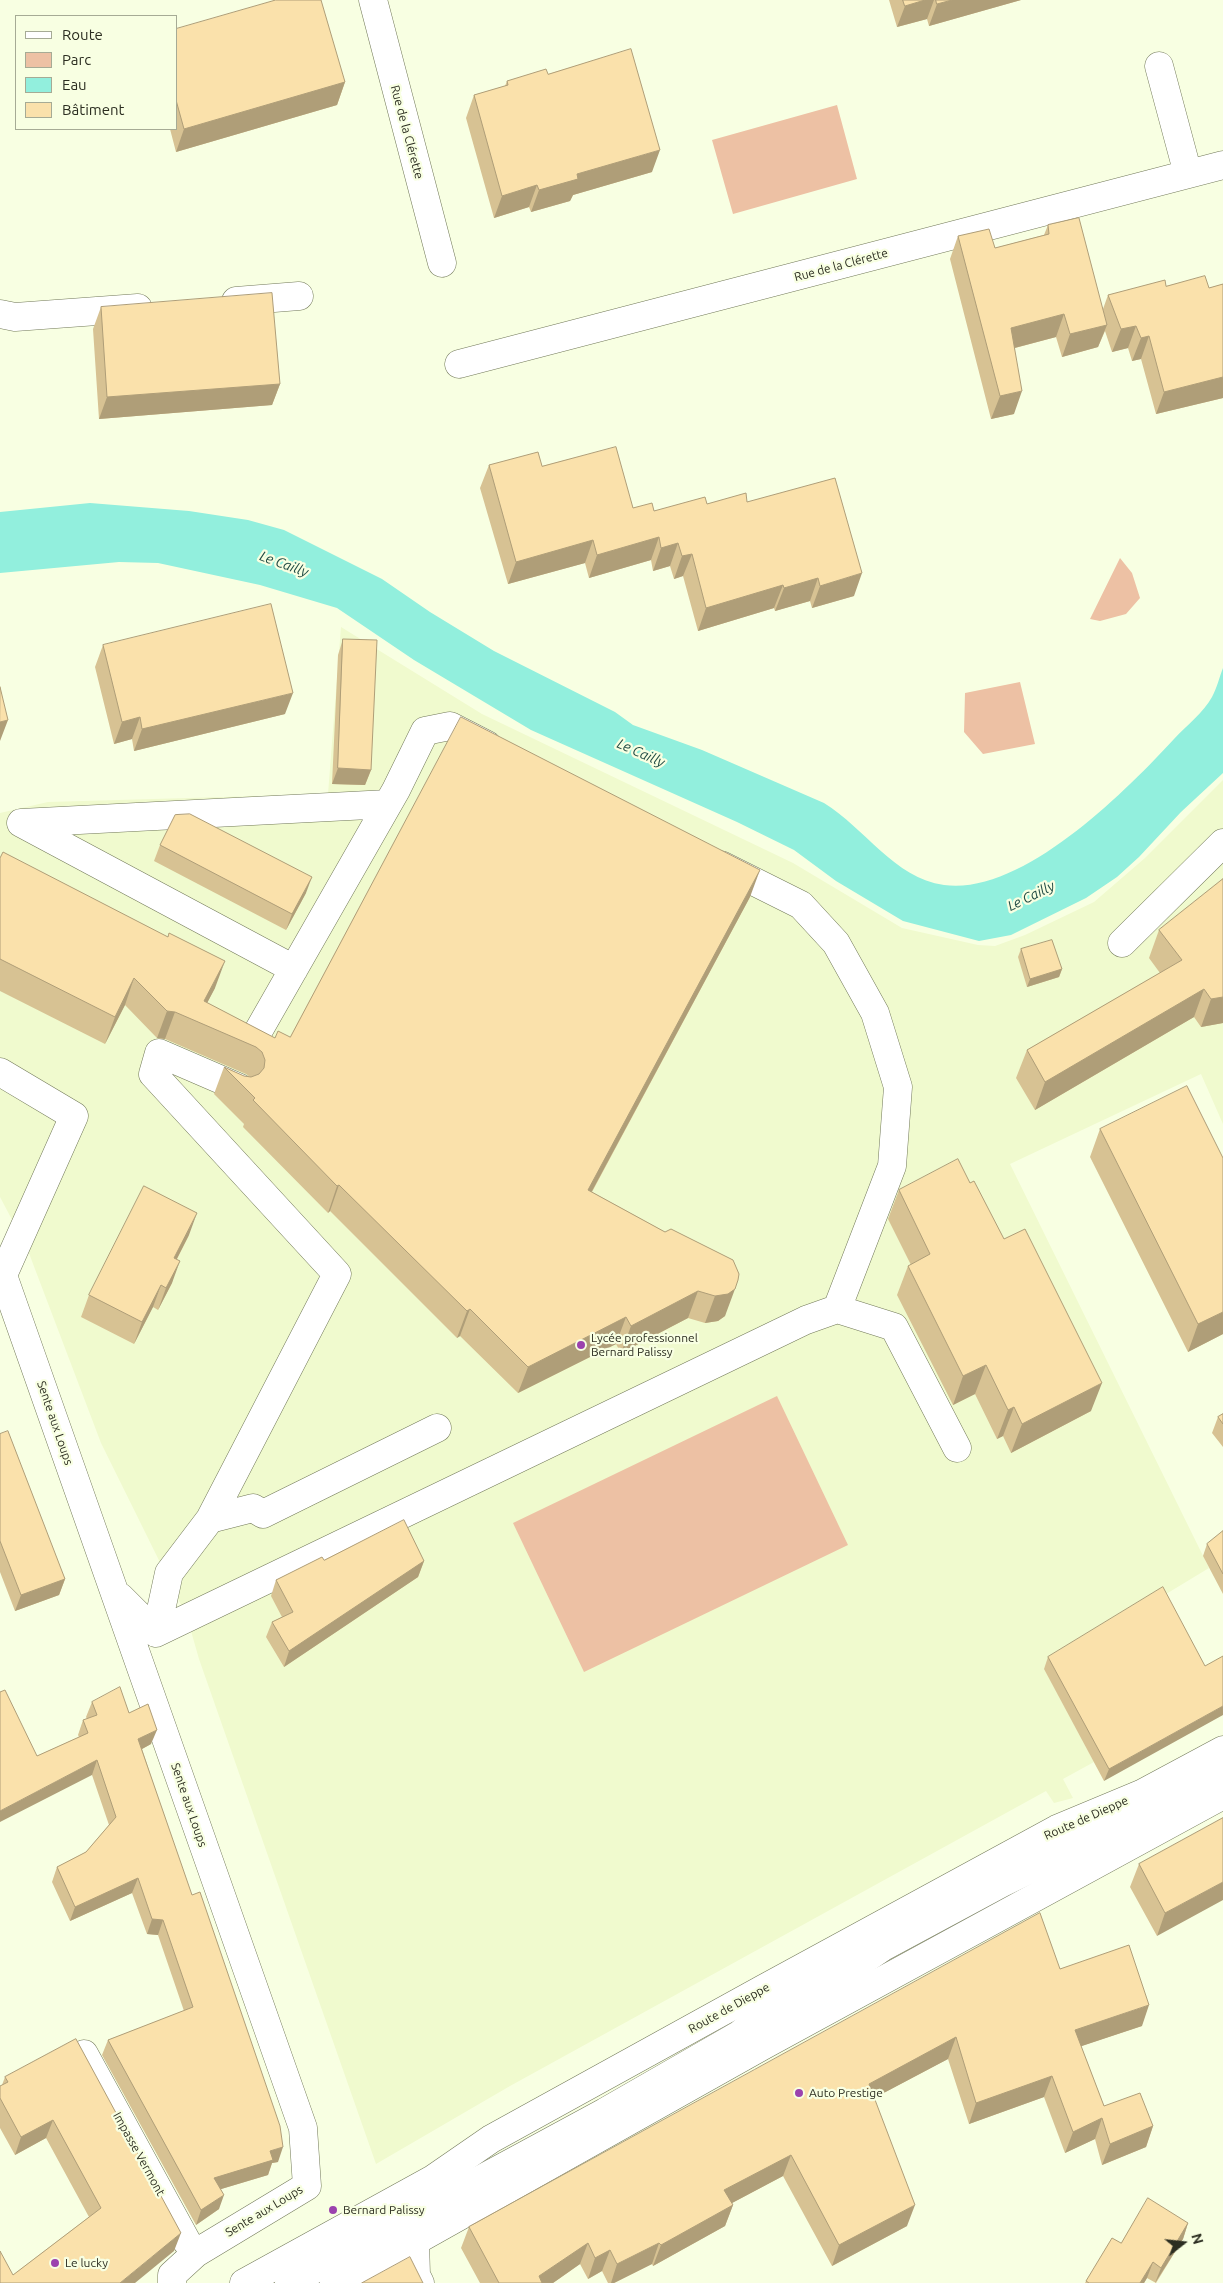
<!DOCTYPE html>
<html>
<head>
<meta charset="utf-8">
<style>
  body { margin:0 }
  #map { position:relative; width:1223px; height:2283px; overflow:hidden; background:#f8ffe2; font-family:Ubuntu,sans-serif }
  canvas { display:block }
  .legend { position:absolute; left:15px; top:15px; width:162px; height:115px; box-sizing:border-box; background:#f8ffe2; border:1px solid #a6ab95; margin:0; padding:6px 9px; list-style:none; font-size:15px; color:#2c2e21 }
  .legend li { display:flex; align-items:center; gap:10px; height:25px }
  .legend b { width:25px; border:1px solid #a6ab95 }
  .north { position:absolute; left:1158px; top:2218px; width:50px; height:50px; -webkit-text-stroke:4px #f8ffe2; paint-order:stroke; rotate:74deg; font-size:14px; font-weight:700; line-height:20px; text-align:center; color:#2c2e21 }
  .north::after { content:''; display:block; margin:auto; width:18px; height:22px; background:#2c2e21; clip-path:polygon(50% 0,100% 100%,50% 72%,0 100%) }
</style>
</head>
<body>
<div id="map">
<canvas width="1223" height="2283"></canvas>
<ul class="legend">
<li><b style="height:6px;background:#fff"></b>Route</li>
<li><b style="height:14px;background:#edc1a4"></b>Parc</li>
<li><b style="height:14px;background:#92efdd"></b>Eau</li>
<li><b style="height:14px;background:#fae1ab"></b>Bâtiment</li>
</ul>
<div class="north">N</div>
</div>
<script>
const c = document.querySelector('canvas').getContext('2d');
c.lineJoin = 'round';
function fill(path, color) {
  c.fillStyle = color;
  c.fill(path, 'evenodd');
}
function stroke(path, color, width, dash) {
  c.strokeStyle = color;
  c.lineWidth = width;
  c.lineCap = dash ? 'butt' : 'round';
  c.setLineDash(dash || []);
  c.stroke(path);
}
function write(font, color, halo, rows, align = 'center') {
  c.font = font + ' Ubuntu,sans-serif';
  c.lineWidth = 4.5;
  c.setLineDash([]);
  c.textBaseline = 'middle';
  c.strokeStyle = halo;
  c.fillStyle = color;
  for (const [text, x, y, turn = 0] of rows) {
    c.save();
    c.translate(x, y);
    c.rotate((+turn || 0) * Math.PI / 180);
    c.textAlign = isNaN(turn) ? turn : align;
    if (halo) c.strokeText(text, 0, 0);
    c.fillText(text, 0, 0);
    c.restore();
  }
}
fill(new Path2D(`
  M341,627L482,714L793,863L902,928L978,945L995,946L1025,935L1094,902L1145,858L1223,780V1124L1201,1074L1010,1164L1209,1568L1044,1668L1094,1762L1063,1779L1073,1798L1054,1803L1046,1791L510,2086L376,2164L199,1659L187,1617L101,1443L27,1248L0,1197V813L48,802L328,794Z`), '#f0face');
fill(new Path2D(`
  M837,105L857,179L733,214L712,140Z
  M1120,558L1132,573L1140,598L1126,614L1100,621L1090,619Z
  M1020,682L1035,744L983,754L964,732L965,693Z
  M777,1396L848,1545L584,1672L513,1523Z`), '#edc1a4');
fill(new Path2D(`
  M90,503L189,511L248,520L284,530L382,579L430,612L494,651L615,712L633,725L702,750L824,803C865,828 894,878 944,885C1022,896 1126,791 1174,739C1186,726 1204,712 1212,697C1217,688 1219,678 1223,668V773L1181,812L1139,857L1117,877L1086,898L1011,935L979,941L903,921L836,881L794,850L737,822L531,730L414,660L337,608L260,585L158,563L119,562L0,573V512Z`), '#92efdd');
const minor = new Path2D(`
  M373,0L442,263
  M1159,66L1188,174
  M236,301L299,296
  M0,314L15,317L138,308
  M459,364L1223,165
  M721,865L801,905L836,943L875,1013L898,1087L892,1166L837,1309
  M1122,943L1223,843
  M294,969L21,823L388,804
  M256,1035L396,790L425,731L450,726L487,745
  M0,1072L74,1116L3,1275
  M0,1267L303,2128L307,2186L196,2253L172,2275V2283
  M210,1519L253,1508L263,1514L437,1428
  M120,1597L156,1633L806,1320L837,1309L894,1327L957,1448
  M156,1633L169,1573L210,1519L337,1274L153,1074L159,1053L240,1088
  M778,2032L833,1981L883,1947L1002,1883L1174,1799L1223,1773
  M84,2054L187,2242L196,2253
  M415,2241L416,2275L420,2283
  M289,2283L605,2112L739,2035L829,1960`);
const major = new Path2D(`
  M244,2283L433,2179L491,2139L763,1989L1057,1829L1141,1794L1223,1750
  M334,2283L415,2241L764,2045L1223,1795`);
stroke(minor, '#727959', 29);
stroke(major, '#727959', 29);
stroke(minor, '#fff', 28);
stroke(major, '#fff', 28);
fill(new Path2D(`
  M889,0H1021L929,26L927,19L897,27Z
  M176,29L345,82L337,105L176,152L170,129H176Z
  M548,74L652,172L573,195L570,201L531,212L529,207L494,218L466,118L474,95L505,86L507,81Z
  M1048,225L1103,309L1108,295L1166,286L1209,288L1223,284V398L1156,414L1141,359L1132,361L1128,348L1112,352L1105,331L1098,347L1062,357L1056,337L1015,348L1014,414L991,419L950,259L958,236L995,248L1044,235Z
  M101,307L280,384L272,405L99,419L93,329Z
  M489,465L542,466L633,508L654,511L707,504L747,502L854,596L812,608L810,601L775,611L774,608L698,631L683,576L674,579L670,566L653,571L651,560L589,578L585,563L508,584L480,488Z
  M343,639L371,770L365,785L332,784L338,655Z
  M103,645L285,714L134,751L132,739L114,744L95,667Z
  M160,845L306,893L286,930L154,861Z
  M0,858L215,988L207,1003L275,1038L290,1037L750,897L592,1192L665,1232L733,1260L725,1316L718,1321L705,1323L688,1318L621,1353L616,1344L518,1393L460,1336L457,1338L330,1211L328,1213L243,1127L244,1124L214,1094L224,1067L244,1076L250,1077L246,1074L165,1039L157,1038L125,1005L105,1044L0,991Z
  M1223,879V1023L1201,1027L1194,1017L1035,1110L1016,1078L1027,1050L1160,973L1149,958L1159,930Z
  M1021,949L1062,969L1059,977L1027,987L1018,957Z
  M1100,1129L1223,1158V1334L1188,1352L1090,1157Z
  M970,1183L1091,1411L1011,1453L1003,1436L997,1439L975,1394L953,1405L897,1295L908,1266L911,1265L888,1219L899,1190Z
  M189,1235L177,1259L172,1283L158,1310L153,1307L134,1344L81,1317L89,1295Z
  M1223,1414V1447L1212,1433L1218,1417Z
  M0,1434L65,1579L59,1595L15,1611L0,1572Z
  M1223,1531V1594L1203,1556L1207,1544Z
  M324,1560L424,1561L418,1577L284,1667L266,1637L272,1622L282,1617L271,1596L276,1580Z
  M1048,1657L1205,1666L1104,1781L1044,1669Z
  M92,1702L129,1713L151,1744L142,1749L278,2162L272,2163L268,2175L221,2189L219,2209L196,2225L102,2055L108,2040L184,2011L158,1935L147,1934L132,1893L70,1921L52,1882L57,1867L86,1852L109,1825L92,1775L37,1756L79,1737L78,1735L83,1720L87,1719L86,1717Z
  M1223,1818L1157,1936L1130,1887L1139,1864Z
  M1060,1969L1142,2026L1081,2046L1104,2106L1153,2126L1146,2147L1102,2165L1095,2139L1065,2153L1044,2097L969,2124L948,2059L874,2098L907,2226L832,2266L783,2176L732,2203L733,2205L725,2226L653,2266L652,2264L614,2283H608L602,2271L588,2279L580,2264L553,2283H480L461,2248L469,2227Z
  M76,2039L174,2251L13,2275L89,2217L46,2138L15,2155L0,2128V2086L2,2085L5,2077Z
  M1188,2223L1183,2239L1156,2283L1147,2278L1144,2283H1085L1086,2281L1121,2243Z`), '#d7c293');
fill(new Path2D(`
  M925,0H934L927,19L897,27L905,6Z
  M952,0H1021L929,26L937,4Z
  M345,82L337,105L176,152L184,129Z
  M660,150L652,172L573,195L570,201L531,212L539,190L577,174Z
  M537,185L529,207L494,218L502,196Z
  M1064,314L1056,337L1003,351L1011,328Z
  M1107,325L1098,347L1062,357L1070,334Z
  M1136,326L1128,348L1112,352L1121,329Z
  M1149,336L1141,359L1132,361L1141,338Z
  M1223,377V398L1156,414L1164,392Z
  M280,384L272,405L99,419L107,397Z
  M1022,391L1014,414L991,419L1000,396Z
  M659,537L651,560L589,578L597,555Z
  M593,540L585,563L508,584L516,562Z
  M678,543L670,566L653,571L661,548Z
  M692,554L683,576L674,579L682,556Z
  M862,573L854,596L812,608L820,586Z
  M818,578L810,601L775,611L784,588Z
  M783,585L774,608L698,631L706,608Z
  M293,693L285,714L134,751L142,729Z
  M140,717L132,739L114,744L122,722Z
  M8,720L0,741V722Z
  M338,768L371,770L365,785L332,784Z
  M760,870L750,897L578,1217L588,1190Z
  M312,877L306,893L286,930L292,914Z
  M225,961L215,988L197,1022L204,1001Z
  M1062,969L1059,977L1027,987L1030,979Z
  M134,978L125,1005L105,1044L115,1017Z
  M1204,989L1194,1017L1035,1110L1045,1082Z
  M1223,997V1023L1201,1027L1211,999Z
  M167,1011L175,1012L165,1039L157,1038Z
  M339,1185L330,1211L328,1213L337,1186Z
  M197,1213L189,1235L166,1280L174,1258Z
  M180,1261L172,1283L158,1310L166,1288Z
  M161,1285L153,1307L134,1344L142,1322Z
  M735,1289L725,1316L718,1321L705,1323L715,1296Z
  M698,1291L688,1318L621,1353L631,1326Z
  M470,1309L460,1336L457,1338L467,1311Z
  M1223,1312V1334L1188,1352L1198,1324Z
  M626,1317L616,1344L518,1393L528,1367Z
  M986,1365L975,1394L953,1405L963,1376Z
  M1102,1383L1091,1411L1011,1453L1022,1424Z
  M1014,1407L1003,1436L997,1439L1008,1410Z
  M424,1561L418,1577L284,1667L289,1651Z
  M65,1579L59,1595L15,1611L21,1595Z
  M1223,1706V1715L1104,1781L1109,1769Z
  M157,1730L151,1744L133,1754L138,1739Z
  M97,1760L92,1775L0,1822V1811Z
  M138,1878L132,1893L70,1921L75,1907Z
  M1223,1882V1900L1157,1936L1165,1913Z
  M152,1919L163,1920L158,1935L147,1934Z
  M1149,2005L1142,2026L1067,2051L1075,2030Z
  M956,2037L948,2059L861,2105L869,2084Z
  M1052,2076L1044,2097L969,2124L976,2103Z
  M1102,2118L1095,2139L1065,2153L1073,2132Z
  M53,2120L46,2138L15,2155L21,2137Z
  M1153,2126L1146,2147L1102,2165L1110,2144Z
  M283,2147L278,2162L272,2163L268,2175L208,2193L214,2178L270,2151Z
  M791,2155L783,2176L717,2211L724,2190Z
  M224,2195L219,2209L196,2225L201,2210Z
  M733,2205L725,2226L653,2266L661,2245Z
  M915,2205L907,2226L832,2266L839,2245Z
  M1188,2223L1183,2239L1155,2283L1161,2268Z
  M181,2233L174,2251L135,2283H120Z
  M588,2243L580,2264L553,2283H536L539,2276Z
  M659,2243L652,2264L614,2283H611L617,2264Z
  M610,2250L602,2271L588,2279L595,2258Z
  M1153,2262L1147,2278L1144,2283H1140Z`), '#af9e78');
const building = new Path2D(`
  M276,0H321L345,82L184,129L176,100V29Z
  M903,0H925L905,6Z
  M936,0H952L937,4Z
  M631,49L660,150L577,174L578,179L539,190L537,185L502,196L474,95L508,85L507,81L546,69L548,74Z
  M1079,218L1107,325L1070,334L1064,314L1011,328L1022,391L1000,396L958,236L989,229L995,248L1049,234L1048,225Z
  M1205,276L1209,288L1223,284V377L1164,392L1149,336L1141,338L1136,326L1121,329L1108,295L1165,280L1166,286Z
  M272,293L280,384L107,397L101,307Z
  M616,447L633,508L652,503L654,511L705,497L707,504L746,493L747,502L835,478L862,573L820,586L818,578L784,588L783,585L706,608L692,554L682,556L678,543L661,548L659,537L597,555L593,540L516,562L489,465L538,452L542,466Z
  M271,604L293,693L142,729L140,717L122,722L103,645Z
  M343,639L377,640L371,770L338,768Z
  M0,687L8,720L0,722Z
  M461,717L760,870L588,1190L665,1232L671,1229L733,1260L739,1274L738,1280L735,1289L728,1294L715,1296L698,1291L631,1326L626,1317L528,1367L470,1309L467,1311L339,1185L337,1186L253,1100L255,1098L224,1067L244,1076L251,1077L259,1074L264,1068L265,1060L262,1052L256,1047L175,1012L167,1011L134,978L115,1017L0,959V858L3,852L168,937L169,933L225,961L204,1001L275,1038L278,1031L290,1037Z
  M190,814L312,877L292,914L160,845L175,815Z
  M1223,879V997L1211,999L1204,989L1045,1082L1027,1050L1182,960L1159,930Z
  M1052,940L1062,969L1030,979L1021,949Z
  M1187,1086L1223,1158V1312L1198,1324L1100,1129Z
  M958,1159L970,1183L974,1181L1004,1239L1025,1229L1102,1383L1022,1424L1014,1407L1008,1410L986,1365L963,1376L908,1266L930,1254L899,1190Z
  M144,1186L197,1213L174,1258L180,1261L166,1288L161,1285L142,1322L89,1295Z
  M1223,1414V1424L1218,1417Z
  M8,1431L65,1579L21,1595L0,1541V1434Z
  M404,1520L424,1561L289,1651L272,1622L293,1612L276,1580L322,1557L324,1560Z
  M1223,1531V1574L1207,1544Z
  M1163,1587L1205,1666L1223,1656V1706L1109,1769L1048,1657Z
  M120,1687L129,1713L148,1704L157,1730L138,1739L192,1895L200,1892L280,2126L283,2147L270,2151L273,2160L214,2178L224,2195L201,2210L108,2040L193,2007L163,1920L152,1919L138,1878L75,1907L57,1867L86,1852L116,1817L97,1760L0,1811V1692L5,1690L37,1756L88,1733L83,1720L97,1715L92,1702Z
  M1223,1818V1882L1165,1913L1139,1864Z
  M1040,1913L1060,1969L1129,1945L1149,2005L1075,2030L1104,2106L1140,2093L1153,2126L1110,2144L1102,2118L1073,2132L1052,2076L976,2103L956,2037L869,2084L915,2205L839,2245L791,2155L724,2190L733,2205L661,2245L659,2243L617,2264L610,2250L595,2258L588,2243L539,2276L542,2283H499L469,2227Z
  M76,2039L181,2233L120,2283H0V2251L13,2275L101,2208L53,2120L21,2137L0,2098V2086L8,2082L5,2077Z
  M1148,2198L1188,2223L1161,2268L1153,2262L1140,2283H1089L1086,2281L1112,2238L1121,2243Z
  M410,2257L423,2283H362Z`);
fill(building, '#fae1ab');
stroke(building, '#af9e78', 1);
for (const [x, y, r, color] of [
  [581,1345,5,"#9b42ae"],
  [799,2093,5,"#9b42ae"],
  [333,2210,5,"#9b42ae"],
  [55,2263,5,"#9b42ae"]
]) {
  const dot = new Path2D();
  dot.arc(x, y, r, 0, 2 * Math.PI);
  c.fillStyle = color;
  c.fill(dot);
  stroke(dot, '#f8ffe2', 2);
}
write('12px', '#2c2e21', '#f8ffe2', [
  ["Rue de la Clérette",407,132,75],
  ["Rue de la Clérette",841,265,-15],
  ["Sente aux Loups",55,1423,71],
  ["Sente aux Loups",189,1805,71],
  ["Route de Dieppe",1086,1818,-24],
  ["Route de Dieppe",729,2008,-29],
  ["Impasse Vermont",139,2154,61],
  ["Sente aux Loups",264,2211,-31]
]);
write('12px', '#2c2e21', '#f8ffe2', [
  ["Lycée professionnel",591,1338],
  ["Bernard Palissy",591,1352],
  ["Auto Prestige",809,2093],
  ["Bernard Palissy",343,2210],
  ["Le lucky",65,2263]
], 'left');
write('italic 14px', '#214b44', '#f8ffe2', [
  ["Le Cailly",284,564,20],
  ["Le Cailly",641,753,24],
  ["Le Cailly",1031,896,-26]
]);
</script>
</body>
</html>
